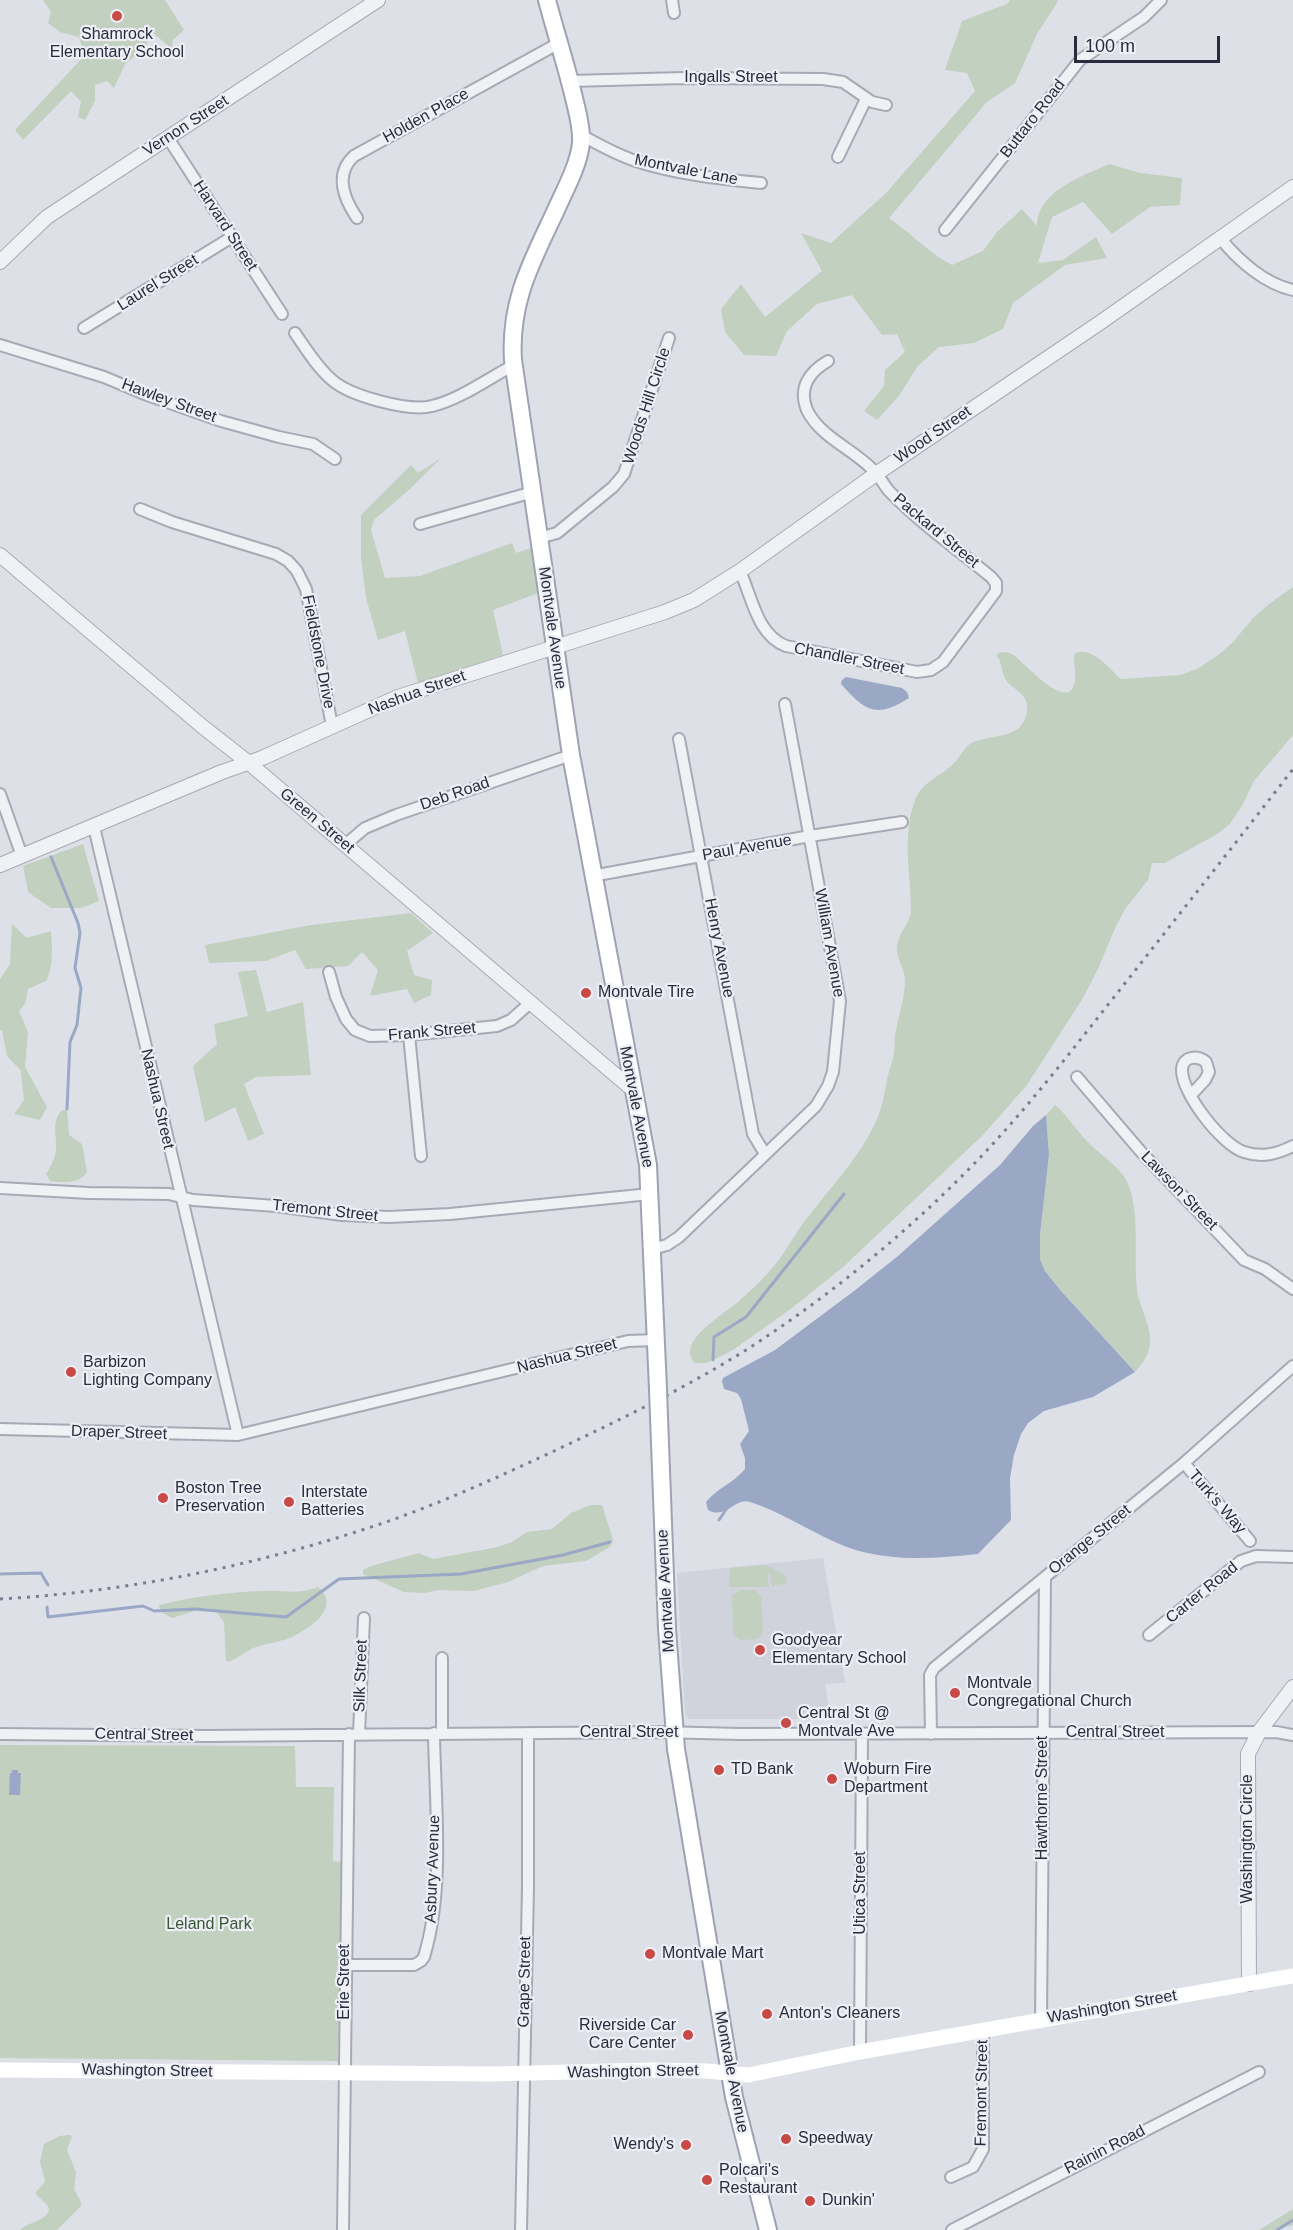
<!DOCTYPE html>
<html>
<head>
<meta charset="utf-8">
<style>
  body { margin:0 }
  #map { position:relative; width:1293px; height:2230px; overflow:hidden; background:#dee0e7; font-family:Arial,sans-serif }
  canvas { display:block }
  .scale { position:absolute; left:1074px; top:36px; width:146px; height:27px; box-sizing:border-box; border:3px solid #282c3d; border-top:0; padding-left:8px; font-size:18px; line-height:21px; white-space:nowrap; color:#282c3d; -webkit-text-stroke:4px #edeff5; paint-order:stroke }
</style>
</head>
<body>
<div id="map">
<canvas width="1293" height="2230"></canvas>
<div class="scale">100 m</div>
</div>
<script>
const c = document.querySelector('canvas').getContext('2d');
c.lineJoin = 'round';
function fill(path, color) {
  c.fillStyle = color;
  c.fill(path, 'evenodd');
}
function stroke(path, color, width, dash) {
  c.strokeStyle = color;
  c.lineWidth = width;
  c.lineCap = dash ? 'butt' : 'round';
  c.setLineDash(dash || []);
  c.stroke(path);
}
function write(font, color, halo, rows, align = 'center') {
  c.font = font + ' Arial,sans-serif';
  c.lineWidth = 4.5;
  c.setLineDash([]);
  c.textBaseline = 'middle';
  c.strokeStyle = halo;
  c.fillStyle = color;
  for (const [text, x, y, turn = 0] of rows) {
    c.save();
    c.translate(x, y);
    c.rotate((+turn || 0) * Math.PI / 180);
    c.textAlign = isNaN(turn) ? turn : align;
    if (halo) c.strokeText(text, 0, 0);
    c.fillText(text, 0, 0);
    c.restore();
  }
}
fill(new Path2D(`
  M823,1558L845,1683L825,1684L831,1719H688L685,1713L677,1573Z`), '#d0d2dc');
fill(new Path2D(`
  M43,0H165L184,30L172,41L173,50L151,31L145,49L125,64L114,88L107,81L95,85V101L85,120L78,117L81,102L71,91L23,140L15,130L85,55L79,37L60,32L48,23L51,12Z
  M1010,0H1058L1057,3L1037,34L1015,83L987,102L889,218C909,232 931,254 952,265L983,251L996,233L1022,209L1037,226C1037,191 1083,176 1109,164L1141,173L1182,178L1180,205L1150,207L1112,234L1083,202L1052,217L1038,263L1063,260L1096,237L1107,258L1065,265L1013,303L1003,329L974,343L939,347L917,367L899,396L877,420L864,411L884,386L885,370L905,352L897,334L882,335L852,295L817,304L787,331L776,356L744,355L725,332L721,309L741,284L765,317L822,271L801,233L831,243L886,193L975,91L967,73L945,70C950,53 957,38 962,21L1007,4Z
  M441,458L411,488L374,520L371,530L385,578L420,576L512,543L516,553L531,548L541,592L493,610L503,655L418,683L405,631L378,640L366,598L361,558V515L411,465L418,473Z
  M1293,587V735L1254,781L1243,804L1230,824L1219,833L1165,863H1152L1148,880L1126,908L1117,924L1098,969L1083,998L1027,1085L983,1135L842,1268L792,1308L733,1350L707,1363H695C674,1341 728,1312 740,1300C755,1287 769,1273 781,1257C791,1242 800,1226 812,1212C835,1182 862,1154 877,1119C883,1105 885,1090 888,1075C890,1068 893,1060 894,1053C895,1045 894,1038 896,1030C899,1014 905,998 905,981C905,968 896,959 897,946C899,933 908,925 911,913C911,876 902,839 914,803C921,781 941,777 955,762C961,756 963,749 970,744C988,733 1026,742 1027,708C1028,691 1009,690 1004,676C1002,671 1001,664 999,658L997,657L998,653C1002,652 1008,652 1012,654C1021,659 1066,712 1074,685C1078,675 1072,663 1075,653C1092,646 1109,668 1121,679L1180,675L1197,669L1217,656L1233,642L1253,618L1269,604Z
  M83,844L99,901L81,908H51L28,892L23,866Z
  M411,913L433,933L407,951L414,975L432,980L431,995L414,1003L407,989L370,996L378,970L362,952L348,966L306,969L295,950L266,961L209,963L205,945L311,925Z
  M12,924L27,938L51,931C52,947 54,966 46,981L28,989L25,1004L19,1011L28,1032L25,1067L47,1107L40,1120L14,1114L24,1100L21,1071L7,1056L2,1030H0V979L10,964Z
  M256,970L267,1012L303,1002L311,1075L256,1077L244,1084L264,1134L248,1141L235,1107L205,1122L193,1066L217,1044L214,1024L248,1016L238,972Z
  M1055,1105C1068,1116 1076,1130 1088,1142C1101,1156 1117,1164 1126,1180C1141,1206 1133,1259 1137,1289C1139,1308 1151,1323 1150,1341C1150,1354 1143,1363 1135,1372L1061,1291L1045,1271L1040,1259V1235L1049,1155L1046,1115Z
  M67,1109L69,1135L82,1144L87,1172C80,1184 62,1183 50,1181L46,1174C51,1166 56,1157 56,1148C57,1133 51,1124 61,1111Z
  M590,1505H602L613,1540L610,1547L586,1561L543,1566L508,1582L474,1591L437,1590L425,1593L404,1592L363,1574V1570L371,1566L419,1553L433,1559L498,1547L512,1542L527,1532L552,1529L571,1513Z
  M766,1565L785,1575L787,1583L772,1586L770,1573L767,1574L769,1587H729L730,1568Z
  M318,1587C341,1607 313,1626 294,1636C282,1642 267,1643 253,1648C245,1652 237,1659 228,1662L226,1661L224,1622L215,1610L204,1608L172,1618L161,1612L159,1605C191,1597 229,1592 262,1591C281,1590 300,1595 318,1587Z
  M740,1590H755L761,1596L763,1632L758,1639L740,1640L733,1634L732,1596Z
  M0,1745L295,1746L296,1787H334L333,1861L341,1862L342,1873L338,2061L0,2058Z
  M69,2135L72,2136L67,2150L76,2172L74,2189L81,2202V2206L57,2230H20C29,2221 42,2223 49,2211L48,2206L35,2193L45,2182L40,2162L44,2144L59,2136Z
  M1293,2209V2225L1274,2230H1259Z`), '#c1d0bf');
fill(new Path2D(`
  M846,677L902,688L907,692L909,698C876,719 865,711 841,684L842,680Z
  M1046,1115L1049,1155L1040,1235V1259L1045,1271L1061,1291L1135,1372L1093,1397L1044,1411L1028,1423L1021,1434L1014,1455L1010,1478L1011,1520L978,1554C932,1559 881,1563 837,1543C808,1530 781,1512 750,1502C735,1497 726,1520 708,1510L706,1502C717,1488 734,1483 745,1469V1458L740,1444L749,1431L741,1399L737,1393L724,1389L722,1381L723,1378L775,1350L854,1291L898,1256L1000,1165L1033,1126Z
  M12,1770H18V1773H21L20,1795H9L10,1773H12Z`), '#9aa8c6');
stroke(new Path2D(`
  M51,857L78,923L80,933L75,968L81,988L77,1025L70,1042L67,1109
  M713,1360L714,1337L746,1317L844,1194
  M719,1520L727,1508
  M0,1574L41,1573L48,1585
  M47,1607L48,1617L143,1606L154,1611L195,1609L286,1617L339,1579L461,1574L563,1555L610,1542
  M1277,2230L1293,2220`), '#9aa8c6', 3);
const minor = new Path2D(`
  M672,0L674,13
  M570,81L683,78L823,79L843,82L872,102L886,105
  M581,135C598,144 617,155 636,161C675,174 720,179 761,183
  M168,138L282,314
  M838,157L866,99
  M357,218C344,199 334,174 354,156L559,43
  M945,230L1080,60L1144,17L1161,0
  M1221,239C1239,261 1265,284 1293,290
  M84,328L232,237
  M295,333C306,349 317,367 332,380C350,396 409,412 432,406C459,400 489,378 514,365
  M0,345L104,377L147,395L221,421L279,437L313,444L335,459
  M140,509L172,522L276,554L288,561L297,571L306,589L332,726
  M420,524L533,492
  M539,538L557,533L613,487L624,474L669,338
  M740,571C752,597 757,635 786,646L917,672L931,670L943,662L996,591V583L991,577C957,549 920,523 889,491C883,484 879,475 872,469C853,449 820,437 807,410C798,388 809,372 828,361
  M679,739L753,1134L765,1154
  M0,794L22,856
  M94,827L238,1435L628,1341L656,1340
  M345,845L365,828L396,815L571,755
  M592,876L810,836L902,822
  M329,972L336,997L346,1019L355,1030L370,1036L409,1035L497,1026L511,1020L530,1003
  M409,1035L421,1156
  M1077,1077L1142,1153L1244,1260L1265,1269L1293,1289
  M1191,1095L1205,1080L1209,1072L1206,1062C1198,1055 1183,1056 1182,1069C1181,1093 1222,1145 1244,1152C1262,1158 1277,1154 1293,1146
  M0,1188L89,1193L169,1194L193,1200L276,1206L342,1215L389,1217L450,1214L650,1194
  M652,1249L667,1245L679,1237L816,1106L828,1086L833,1072L840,1001L785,704
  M0,1429L238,1435
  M1184,1463L1250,1541
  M1149,1635L1241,1561L1256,1556L1293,1557
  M442,1733V1658
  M0,1734L208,1736L660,1732L740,1734L1276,1732L1293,1735
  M359,1734L364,1618
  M931,1734L930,1675L934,1668L1184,1463L1293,1366
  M345,1965H414L421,1961L424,1957C445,1888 435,1805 434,1733
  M1041,2019L1045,1577
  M860,2052L862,1734
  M951,2177L973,2167L983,2149V2030
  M343,2230L349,1734
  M521,2230L528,1887V1733
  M952,2230L1259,2072`);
const tertiary = new Path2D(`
  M0,262L47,217L378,0
  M0,555L203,727L249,763L632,1089
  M0,865L222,772L262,758L398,697L665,612L694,600L740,571L876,474L1101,322L1293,187
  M1249,1984L1248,1754L1259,1732L1293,1687`);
const primary = new Path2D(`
  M547,0C556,34 567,68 575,102C578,115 582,129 581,143C579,162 569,182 561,199C536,255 509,296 513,360L571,755L648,1165L658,1389
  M659,1417L667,1629L676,1749L734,2097L768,2230`);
stroke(minor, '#a7aab4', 14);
stroke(tertiary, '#a7aab4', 16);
stroke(primary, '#9ea2b2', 20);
stroke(minor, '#f0f1f5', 10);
stroke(tertiary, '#f0f1f5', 14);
stroke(new Path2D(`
  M0,2070L493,2074L651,2070L707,2071L748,2075L860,2052L1293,1976`), '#fff', 15);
stroke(primary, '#fff', 16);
stroke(new Path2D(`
  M0,1599C123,1592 244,1568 362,1530C428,1509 492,1480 554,1451C620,1420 685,1388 746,1350C827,1298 903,1236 970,1168C1028,1109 1078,1042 1130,977C1184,908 1239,839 1293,769`), '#787d90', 3, [3, 6]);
const primaryBridge = new Path2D(`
  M658,1389L659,1417`);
stroke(primaryBridge, '#9ea2b2', 20, []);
stroke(primaryBridge, '#fff', 16);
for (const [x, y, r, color] of [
  [117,16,6,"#c74a47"],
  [586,993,6,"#c74a47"],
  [71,1372,6,"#c74a47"],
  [163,1498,6,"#c74a47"],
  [289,1502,6,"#c74a47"],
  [760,1650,6,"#c74a47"],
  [955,1693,6,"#c74a47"],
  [786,1723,6,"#c74a47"],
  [719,1770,6,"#c74a47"],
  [832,1779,6,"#c74a47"],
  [650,1954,6,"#c74a47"],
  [767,2014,6,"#c74a47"],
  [688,2035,6,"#c74a47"],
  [786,2139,6,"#c74a47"],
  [686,2145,6,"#c74a47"],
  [707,2180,6,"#c74a47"],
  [810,2201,6,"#c74a47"]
]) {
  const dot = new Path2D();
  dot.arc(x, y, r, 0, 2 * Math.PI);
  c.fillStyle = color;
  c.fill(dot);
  stroke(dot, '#edeff5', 2);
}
write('16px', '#282c3d', '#edeff5', [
  ["Shamrock",117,35,"center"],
  ["Elementary School",117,53,"center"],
  ["Montvale Tire",598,993],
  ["Barbizon",83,1363],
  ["Lighting Company",83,1381],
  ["Boston Tree",175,1489],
  ["Preservation",175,1507],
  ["Interstate",301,1493],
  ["Batteries",301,1511],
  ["Goodyear",772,1641],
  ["Elementary School",772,1659],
  ["Montvale",967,1684],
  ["Congregational Church",967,1702],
  ["Central St @",798,1714],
  ["Montvale Ave",798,1732],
  ["TD Bank",731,1770],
  ["Woburn Fire",844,1770],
  ["Department",844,1788],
  ["Montvale Mart",662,1954],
  ["Anton's Cleaners",779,2014],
  ["Riverside Car",676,2026,"right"],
  ["Care Center",676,2044,"right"],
  ["Speedway",798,2139],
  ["Wendy's",674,2145,"right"],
  ["Polcari's",719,2171],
  ["Restaurant",719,2189],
  ["Dunkin'",822,2201]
], 'left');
write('16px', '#282c3d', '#edeff5', [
  ["Ingalls Street",731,78],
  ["Holden Place",426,116,-29],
  ["Buttaro Road",1033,119,-52],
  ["Vernon Street",186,126,-33],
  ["Montvale Lane",686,170,11],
  ["Harvard Street",225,226,57],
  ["Laurel Street",158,283,-32],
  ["Hawley Street",169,401,20],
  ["Woods Hill Circle",647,406,-72],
  ["Wood Street",933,435,-34],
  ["Packard Street",936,531,40],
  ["Montvale Avenue",552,628,82],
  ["Fieldstone Drive",318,652,79],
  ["Chandler Street",849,659,11],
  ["Nashua Street",417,693,-20],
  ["Deb Road",455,794,-19],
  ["Green Street",317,821,40],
  ["Paul Avenue",747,848,-10],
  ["William Avenue",829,943,80],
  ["Henry Avenue",719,948,79],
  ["Frank Street",432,1032,-5],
  ["Nashua Street",157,1099,77],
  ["Montvale Avenue",636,1107,79],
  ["Lawson Street",1179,1191,46],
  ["Tremont Street",325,1211,6],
  ["Nashua Street",567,1356,-14],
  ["Draper Street",119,1433,2],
  ["Turk's Way",1217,1502,49],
  ["Orange Street",1090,1540,-39],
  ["Montvale Avenue",666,1591,-93],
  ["Carter Road",1202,1593,-39],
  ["Silk Street",361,1676,-88],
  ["Central Street",629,1733],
  ["Central Street",1115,1733],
  ["Central Street",144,1735,1],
  ["Hawthorne Street",1043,1798,-90],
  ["Washington Circle",1248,1839,-90],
  ["Asbury Avenue",433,1869,-88],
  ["Utica Street",861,1893,-90],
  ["Erie Street",345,1982,-90],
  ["Grape Street",525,1982,-89],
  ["Washington Street",1112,2007,-10],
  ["Washington Street",147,2071,1],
  ["Washington Street",633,2072,-1],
  ["Montvale Avenue",731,2072,79],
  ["Fremont Street",982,2093,-89],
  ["Rainin Road",1105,2150,-27]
]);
write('16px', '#365836', '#edeff5', [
  ["Leland Park",209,1925]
]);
</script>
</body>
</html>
